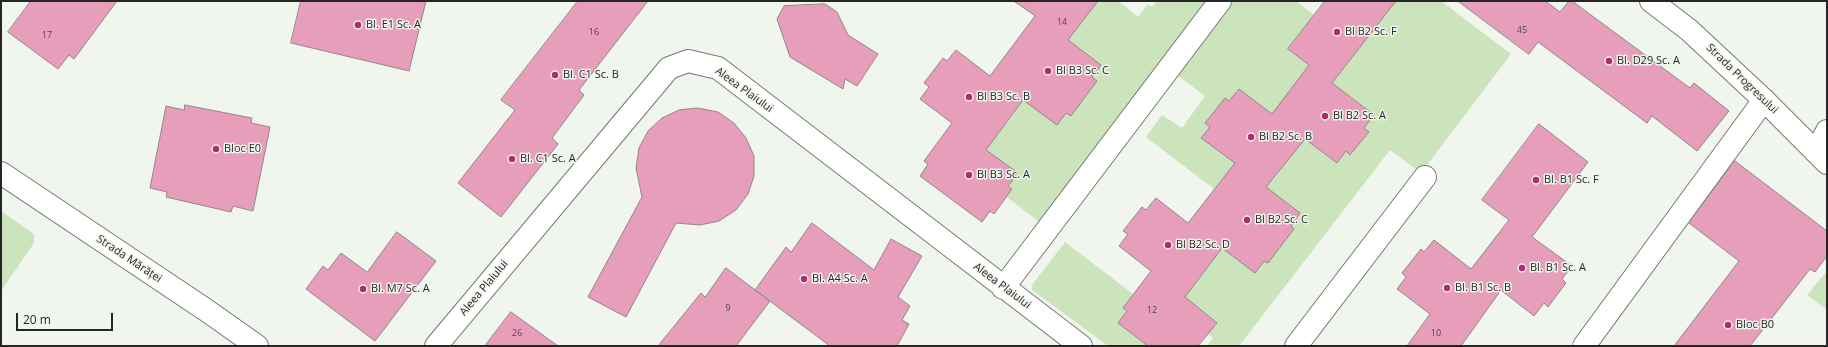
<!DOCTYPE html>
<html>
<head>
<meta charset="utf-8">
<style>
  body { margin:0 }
  #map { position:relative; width:1828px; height:347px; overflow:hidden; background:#f0f5ed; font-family:"Open Sans",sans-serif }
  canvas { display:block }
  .frame { position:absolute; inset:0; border:2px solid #262724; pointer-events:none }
  .scale { position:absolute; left:16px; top:313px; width:97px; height:18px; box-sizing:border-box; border:2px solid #262724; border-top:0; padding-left:5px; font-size:12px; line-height:14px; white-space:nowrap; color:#262724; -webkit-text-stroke:3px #f0f5ed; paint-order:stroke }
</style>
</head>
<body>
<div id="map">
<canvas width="1828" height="347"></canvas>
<div class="frame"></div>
<div class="scale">20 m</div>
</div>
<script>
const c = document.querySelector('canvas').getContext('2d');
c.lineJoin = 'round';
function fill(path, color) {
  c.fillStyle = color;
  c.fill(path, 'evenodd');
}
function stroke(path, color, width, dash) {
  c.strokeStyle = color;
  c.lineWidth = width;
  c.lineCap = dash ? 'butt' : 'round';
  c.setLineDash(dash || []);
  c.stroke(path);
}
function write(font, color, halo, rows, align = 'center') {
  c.font = font + ' "Open Sans",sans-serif';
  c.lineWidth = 3;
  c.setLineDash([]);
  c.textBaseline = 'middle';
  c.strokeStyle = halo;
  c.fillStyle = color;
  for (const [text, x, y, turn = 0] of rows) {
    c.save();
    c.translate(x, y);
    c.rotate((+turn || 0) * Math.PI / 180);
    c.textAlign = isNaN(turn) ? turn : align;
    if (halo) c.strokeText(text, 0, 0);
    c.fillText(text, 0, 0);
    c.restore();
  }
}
fill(new Path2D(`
  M1093,1H1118L1138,17L1148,4L1152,7L1157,1H1296L1314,15L1288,49L1313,68C1292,84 1283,99 1271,123L1263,107L1239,89L1229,101L1225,99L1205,123L1210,127L1201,138L1226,157L1231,150L1244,160L1225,176L1214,189L1146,137L1162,115L1182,128L1205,96L1169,69L1048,229L1007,197L1012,189L1008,186L1017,174L977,151C995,138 1002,130 1015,112L1009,108L1026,85L1071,116L1097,81L1092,77L1101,65L1077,47L1057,48C1071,34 1084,20 1096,4Z
  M1396,1H1441L1511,54L1421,173L1390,150L1239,346H1207L1213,338L1208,334L1217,323L1193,304L1172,303L1191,289L1214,259L1226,234L1268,263L1294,229L1291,226L1300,213L1276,195L1254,196L1276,176L1296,149L1305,129L1314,146L1337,163L1346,151L1351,155L1369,132L1364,128L1374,115L1351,97L1327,90Z
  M1,211L34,234V243L1,291Z
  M1065,242L1133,294L1123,308L1127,311L1118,323L1142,342L1157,346H1108L1032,290V285Z
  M1827,271V310L1807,295Z`), '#cce4bc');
const building = new Path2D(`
  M31,1H117L74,59L69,55L58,69L8,32Z
  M301,1H426L409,71L291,43Z
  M578,1H648L579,90L584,95L552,138L558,144L501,217L458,183L515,110L501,100Z
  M1014,1H1098L1068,40L1101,65L1092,77L1097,81L1088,93L1071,116L1066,113L1057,125L1023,100L986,150L1018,173L1008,186L1012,189L994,214L990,211L982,222L920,176L928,164L924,161L952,123L920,99L929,87L924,83L943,58L947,61L956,50L990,76L1035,16Z
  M1325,1H1396L1332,83L1374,115L1364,128L1369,132L1350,155L1346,151L1337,163L1305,139L1266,187L1300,213L1291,226L1294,229L1268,263L1264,261L1255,273L1222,248L1185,297L1217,323L1198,346H1148L1118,323L1127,311L1123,308L1151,271L1119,246L1128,234L1123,231L1142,207L1146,210L1156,198L1188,223L1235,163L1201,138L1210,127L1205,123L1225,98L1229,101L1239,89L1272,114L1309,65L1288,49Z
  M1458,1H1545L1560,12L1569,1H1572L1690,88L1694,83L1729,111L1697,151L1652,116L1647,123L1538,42L1529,54Z
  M825,4L837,12L848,35L878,54L857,86L845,79L843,89L790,57L777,19L784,6Z
  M185,105L252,118L251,123L270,127L253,211L233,206L231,212L166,197L167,192L150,188L166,106L184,110Z
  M698,108L718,112L734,123L746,138L754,156V176L748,194L736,210L719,221L700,225L676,223L626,317L588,297L642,197L636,168L639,148L648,131L662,118L679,110Z
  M1539,124L1588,162L1532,237L1572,266L1562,279L1566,283L1548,307L1544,303L1534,316L1501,290L1461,346H1407L1430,314L1397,289L1406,277L1402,273L1421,249L1424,252L1434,240L1471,269L1509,220L1482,200Z
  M1735,161L1827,231V256L1815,272L1810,269L1750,346H1674L1739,261L1689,223Z
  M812,223L874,270L891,239L922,256L898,297L910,306L902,320L909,324L897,346H830L755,290L786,247L791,252Z
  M397,232L436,261L375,341L306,289L323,266L328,270L341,253L367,272Z
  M726,268L770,301L736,346H658L701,293L705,297Z
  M511,312L558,346H485Z`);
fill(building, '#e79eba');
stroke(building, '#90868a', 1);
const minor = new Path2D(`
  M1816,152L1827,131
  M1,173L206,310L257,346
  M1003,288L1220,1
  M436,346L669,68L688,61L718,68L1081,346
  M1296,346L1425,177
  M1584,346L1764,100`);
const tertiary = new Path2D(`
  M1651,1L1689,30L1764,100L1827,163`);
stroke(minor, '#757972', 24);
stroke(tertiary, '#757972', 24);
stroke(minor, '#fff', 22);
stroke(tertiary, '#fff', 22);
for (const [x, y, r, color] of [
  [358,25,4,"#b22b6f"],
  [1337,32,4,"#b22b6f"],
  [1609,61,4,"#b22b6f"],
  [1048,71,4,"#b22b6f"],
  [555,75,4,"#b22b6f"],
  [969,97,4,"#b22b6f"],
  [1325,116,4,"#b22b6f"],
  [1251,137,4,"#b22b6f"],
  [216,149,4,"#b22b6f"],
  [512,159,4,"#b22b6f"],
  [969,175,4,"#b22b6f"],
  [1536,180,4,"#b22b6f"],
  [1247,220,4,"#b22b6f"],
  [1168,245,4,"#b22b6f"],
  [1522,268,4,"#b22b6f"],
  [804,279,4,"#b22b6f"],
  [1447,288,4,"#b22b6f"],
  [363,289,4,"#b22b6f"],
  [1728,325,4,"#b22b6f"]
]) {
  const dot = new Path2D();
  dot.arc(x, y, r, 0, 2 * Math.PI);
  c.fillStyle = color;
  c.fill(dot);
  stroke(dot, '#f0f5ed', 1.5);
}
write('9px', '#56454a', null, [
  ["14",1062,22],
  ["45",1522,30],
  ["16",594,32],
  ["17",47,35],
  ["9",728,308],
  ["12",1152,310],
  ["26",517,333],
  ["10",1436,333]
]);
write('11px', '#262724', '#f0f5ed', [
  ["Bl. E1 Sc. A",366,25],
  ["Bl B2 Sc. F",1345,32],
  ["Bl. D29 Sc. A",1617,61],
  ["Bl B3 Sc. C",1056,71],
  ["Bl. C1 Sc. B",563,75],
  ["Bl B3 Sc. B",977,97],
  ["Bl B2 Sc. A",1333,116],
  ["Bl B2 Sc. B",1259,137],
  ["Bloc E0",224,149],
  ["Bl. C1 Sc. A",520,159],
  ["Bl B3 Sc. A",977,175],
  ["Bl. B1 Sc. F",1544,180],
  ["Bl B2 Sc. C",1255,220],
  ["Bl B2 Sc. D",1176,245],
  ["Bl. B1 Sc. A",1530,268],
  ["Bl. A4 Sc. A",812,279],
  ["Bl. B1 Sc. B",1455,288],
  ["Bl. M7 Sc. A",371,289],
  ["Bloc B0",1736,325]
], 'left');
write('11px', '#262724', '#f0f5ed', [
  ["Strada Progresului",1742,79,44],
  ["Aleea Plaiului",744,90,36],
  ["Strada Mărăței",129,259,34],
  ["Aleea Plaiului",1002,286,37],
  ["Aleea Plaiului",484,288,-50]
]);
</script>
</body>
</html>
